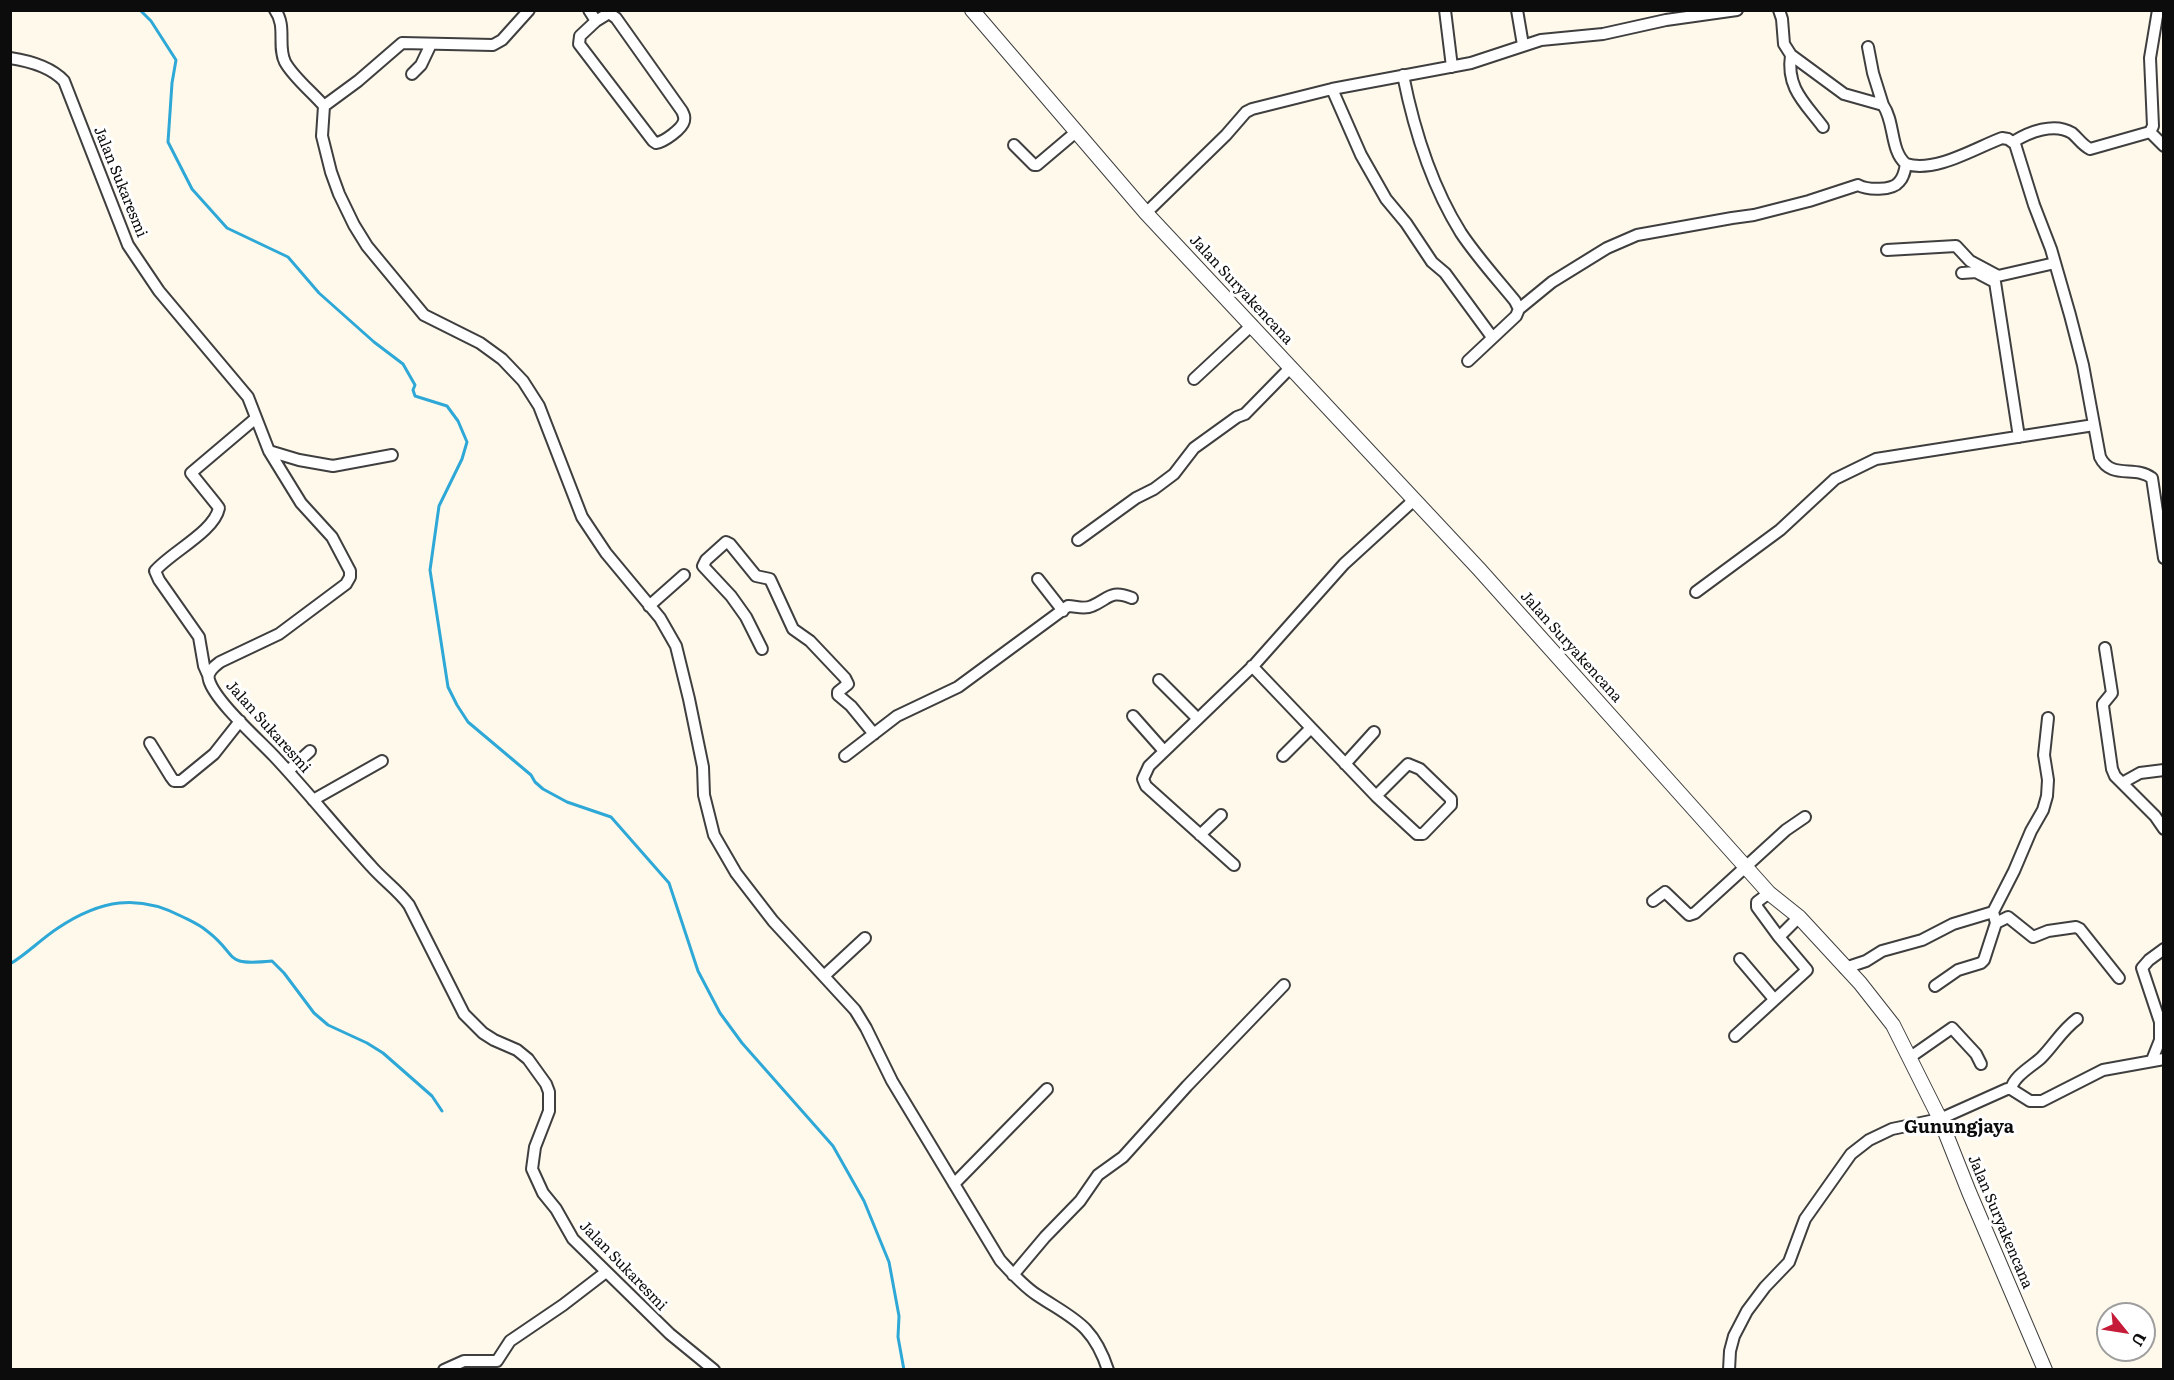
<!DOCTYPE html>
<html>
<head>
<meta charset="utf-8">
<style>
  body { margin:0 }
  #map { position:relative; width:2174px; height:1380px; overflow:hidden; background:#fff9ec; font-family:Literata,serif }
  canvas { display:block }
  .frame { position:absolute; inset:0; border:12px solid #0c0c0c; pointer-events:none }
  .north { position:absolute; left:2096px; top:1302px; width:60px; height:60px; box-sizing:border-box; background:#fff; border:2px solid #9e9e9e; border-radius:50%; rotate:120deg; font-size:16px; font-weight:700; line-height:24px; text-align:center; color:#0c0c0c }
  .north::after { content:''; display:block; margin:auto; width:21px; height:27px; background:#c51b38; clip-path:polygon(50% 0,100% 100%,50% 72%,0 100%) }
</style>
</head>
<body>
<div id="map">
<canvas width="2174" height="1380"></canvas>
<div class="frame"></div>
<div class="north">U</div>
</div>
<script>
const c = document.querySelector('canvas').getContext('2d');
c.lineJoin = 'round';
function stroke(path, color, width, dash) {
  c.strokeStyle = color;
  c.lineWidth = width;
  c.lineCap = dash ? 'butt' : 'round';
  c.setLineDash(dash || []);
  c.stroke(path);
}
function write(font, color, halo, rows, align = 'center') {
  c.font = font + ' Literata,serif';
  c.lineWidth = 6;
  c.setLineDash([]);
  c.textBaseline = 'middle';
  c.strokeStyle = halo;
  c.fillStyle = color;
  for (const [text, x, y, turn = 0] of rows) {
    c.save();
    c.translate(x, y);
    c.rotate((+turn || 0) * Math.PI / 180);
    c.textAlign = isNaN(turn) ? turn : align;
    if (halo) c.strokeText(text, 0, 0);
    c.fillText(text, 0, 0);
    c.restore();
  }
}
stroke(new Path2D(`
  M140,10L151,21L176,60L172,83L168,142L192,189L227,228L288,257L319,293L374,342L403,364L415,385L413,390L415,396L447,406L458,421L467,442L462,459L439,506L430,570L448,687L457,705L468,722L531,775L535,782L543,789L567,802L611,817L669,883L698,971L720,1013L742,1043L833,1146L864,1201L889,1262L899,1316L898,1337L904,1370
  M10,964C27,954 41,939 58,928C100,900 138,893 183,917C191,921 200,925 207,931C240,956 221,966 272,961L284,973L314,1013L328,1025L367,1043L383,1053L432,1096L442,1111`), '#2ea8d6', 3);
const minor = new Path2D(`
  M275,10C287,26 277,46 285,62C293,77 313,93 324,106
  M529,10L502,40L493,45L402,43L358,81L324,106L322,136L331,172L339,194L354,225L367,246L424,315L480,343L502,359L523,381L539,406L582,517L606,553L660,618L676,646L689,699L703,767L704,795L714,835L736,873L773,921L855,1010L866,1028L892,1081L1000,1260C1011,1272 1023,1286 1037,1295C1073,1319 1093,1324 1108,1370
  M589,10L596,21L609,13L616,18L682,111C684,115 685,117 684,121C682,129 664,142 656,143L653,141L579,44L580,36L596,21
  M1445,10L1452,67
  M1517,10L1523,45
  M1779,10L1782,19L1784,44L1791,55L1844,94L1883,105C1895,122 1890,151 1906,164C1936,173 1975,148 2002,138L2008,139L2015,144L2034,205L2051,249L2070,315L2083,365L2100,457C2111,480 2135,465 2152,478L2164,558
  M1868,47L1873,73L1883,105
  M1791,55C1786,88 1805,103 1823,127
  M10,58C30,61 51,67 64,81L128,245L159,291L248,397L269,451L301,503L332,537L350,571V577L346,584L279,634L220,662C215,666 206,672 209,680C215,701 258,739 274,756C307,791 338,830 371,866C383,880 398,890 409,905L464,1014L483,1033L494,1040L517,1050L528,1059L546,1084L549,1092V1111L535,1147L532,1169L543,1193L556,1209L573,1239L670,1334L714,1370
  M412,74L421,65L431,44
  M1403,75C1414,130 1431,185 1461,233C1477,257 1497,279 1515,301L1519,309L1516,316L1468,361
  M1332,89L1361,155L1386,199L1406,223L1432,262L1445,273L1492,337
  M2150,132L2153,126L2150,58L2158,10
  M2150,132L2164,146
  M2013,142C2029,132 2054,122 2072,133C2078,138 2082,145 2090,149L2150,132
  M1014,145L1034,165H1037L1076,132
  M1146,213L1226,135L1246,112L1252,109L1332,89L1471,63L1541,40L1603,34L1666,20L1737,10
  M1887,250L1956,246L1970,261L1998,276L2055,263
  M1962,273L1976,272L1995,282L2019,437
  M1519,309L1552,282L1607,248L1637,235L1732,218L1754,215L1809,201L1858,185C1867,190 1892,191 1899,182C1904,177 1905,170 1906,164
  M1194,379L1252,325
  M269,451L299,460L333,466L392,455
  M1078,540L1136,498L1154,489L1174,474L1194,448L1237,417L1245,414L1291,367
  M1038,579L1063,611
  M1696,592L1780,530L1835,479L1876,459L2094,425
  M649,606L684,575
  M2105,648L2112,693L2103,704V706L2112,769L2115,776L2155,816L2164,829
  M762,649L746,617L731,596L703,566L706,560L726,542L730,544L756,576L770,579L793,629L810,641L845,678L848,684L838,692V695L851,706L874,734
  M1252,666L1376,796L1417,834H1423L1451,805V799L1420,769L1408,764L1376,796
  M208,675L204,666L199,637L159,580L155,571C171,552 214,532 219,508L216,504L191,473L256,418
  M1159,680L1197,718
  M1133,716L1164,751
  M150,743L171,777L174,781H181L214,754L240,721
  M845,756L897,716L958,687L1068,606C1076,606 1084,610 1092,606C1109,599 1110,589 1132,598
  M1283,756L1311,728
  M1345,764L1374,732
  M288,771L310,751
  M2122,783L2140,773L2164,770
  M313,800L382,761
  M1200,835L1221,815
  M1234,865L1146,786L1143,779L1149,766L1255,664L1344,564L1414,500
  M1769,893L1757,902V907L1779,937
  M1653,901L1665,892L1689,915L1695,913L1786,830L1805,817
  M1993,912L1996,923L2008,917L2033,937L2048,931L2076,927L2080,929L2119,978
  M1740,959L1774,999
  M1845,968L1866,961L1882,951L1922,940L1953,924L1993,912L2014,871L2031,831L2043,810L2047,796L2048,780L2044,755L2048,718
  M824,976L865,938
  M1935,986L1958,970L1981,963L1984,960L1996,923
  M1735,1036L1807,970L1779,937L1799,917
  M1909,1058L1952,1028L1976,1054L1981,1064
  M2152,1060L2160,1040V1022L2142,968L2149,960L2164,949
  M2011,1089C2014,1076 2031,1067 2041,1058C2054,1045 2062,1030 2077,1019
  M954,1184L1047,1089
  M1013,1275L1045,1237L1080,1201L1098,1175L1123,1157L1187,1086L1284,985
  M444,1370L464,1361H497L510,1341L563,1305L606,1272
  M1729,1370L1730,1351L1734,1336L1747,1311L1765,1287L1789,1262L1805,1219L1851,1154L1869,1140L1892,1129L1940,1119L2007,1089H2011L2030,1101H2042L2103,1070L2164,1059`);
const tertiary = new Path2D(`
  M972,10L1146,213L1479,569L1769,893L1799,917L1860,983L1893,1025L1940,1119L1969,1192L2045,1370`);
stroke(minor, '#3f3f3f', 14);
stroke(tertiary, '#3f3f3f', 16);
stroke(minor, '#fff', 10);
stroke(tertiary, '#fff', 14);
write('15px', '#0c0c0c', '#fff', [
  ["Jalan Sukaresmi",120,182,68],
  ["Jalan Suryakencana",1241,290,47],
  ["Jalan Suryakencana",1571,647,48],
  ["Jalan Sukaresmi",268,727,48],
  ["Jalan Suryakencana",2000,1222,67],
  ["Jalan Sukaresmi",623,1266,46]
]);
write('bold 18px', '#0c0c0c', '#fff', [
  ["Gunungjaya",1959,1128]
]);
</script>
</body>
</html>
